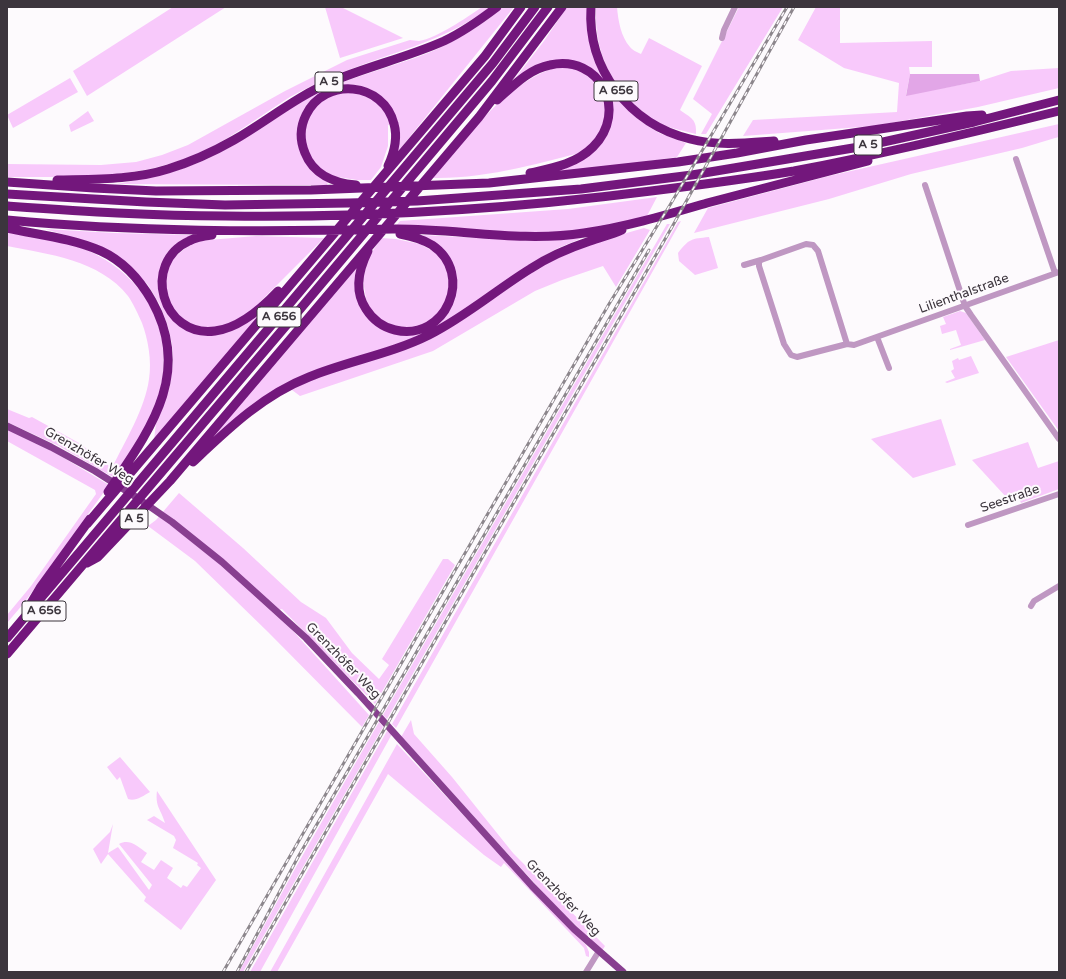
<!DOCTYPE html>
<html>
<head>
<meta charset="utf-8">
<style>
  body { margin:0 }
  #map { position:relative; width:1066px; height:979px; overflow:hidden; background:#fdfafd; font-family:"Varela Round",sans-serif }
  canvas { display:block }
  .frame { position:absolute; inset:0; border:8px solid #3c353d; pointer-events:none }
</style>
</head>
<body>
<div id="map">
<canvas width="1066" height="979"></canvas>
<div class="frame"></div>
</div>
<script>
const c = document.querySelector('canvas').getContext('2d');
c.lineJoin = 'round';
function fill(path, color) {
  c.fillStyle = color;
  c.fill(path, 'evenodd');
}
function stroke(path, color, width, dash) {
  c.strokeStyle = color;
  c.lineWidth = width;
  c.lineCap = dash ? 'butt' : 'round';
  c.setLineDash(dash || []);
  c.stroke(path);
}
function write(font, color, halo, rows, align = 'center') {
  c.font = font + ' "Varela Round",sans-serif';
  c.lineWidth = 4;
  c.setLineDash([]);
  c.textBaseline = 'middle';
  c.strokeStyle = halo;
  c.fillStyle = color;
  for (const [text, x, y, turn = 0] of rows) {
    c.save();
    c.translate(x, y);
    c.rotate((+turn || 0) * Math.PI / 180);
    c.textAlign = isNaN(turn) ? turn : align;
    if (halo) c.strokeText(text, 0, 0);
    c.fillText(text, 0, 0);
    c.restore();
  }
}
fill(new Path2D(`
  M173,7H226L87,96L73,71Z
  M325,7H341L403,38L340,58Z
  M482,7H490C444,43 386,53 334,76C319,82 304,89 290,97C258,117 227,142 192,156C133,180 69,177 7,177V164L101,165L136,162L162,155L188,145L285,91L347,60L410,40C412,40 416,41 419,41C437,38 466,18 482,7Z
  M503,7H514L396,154L397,122L388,125V146L381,167L371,180H357L338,177L328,182L327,185H300L117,184C154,177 189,170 221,152C255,134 285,108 320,92C355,75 393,67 428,53C455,42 481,26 503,7Z
  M567,7H588L600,72L616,98L638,119L659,133L686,143L677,157L593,169L559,171L560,169L596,149C543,162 488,179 433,178C465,139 502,87 551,69L549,62L513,81L544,41Z
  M596,7H617C618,20 621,37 630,47C632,50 637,52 641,54L649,38L702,66L680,110C691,118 697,119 696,134C685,131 672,129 661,124C652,120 643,112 636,106C607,79 594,46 596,7Z
  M739,7H783L706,134H701L712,114L693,99Z
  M816,7H840V43L932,41V67H909L910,74L906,95L980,81L1011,71L1059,68V88L978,107L874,126L743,136L753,120L897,112L899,83L844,68L798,40Z
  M70,78L78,92L13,128L7,115Z
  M88,111L94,121L71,132L69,125Z
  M1059,124V137L1055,138L1022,148L911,174L829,199L694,233L708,208L829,176Z
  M657,197L647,216L610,227L533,234L395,227L400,221L568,209Z
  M681,221L396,728L392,724L678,222Z
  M667,224H670L387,719L383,715Z
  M644,228L650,230L616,287L603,266L562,280L535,291L433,351L300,396L284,384L216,436L214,435L358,265L355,288L367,304L363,281L367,260L381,238L396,239L420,244L436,253L423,235L536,241L582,238L556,249L540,258Z
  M45,229L115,233L192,235L175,245L167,253L176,256L188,246L197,241L256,236L324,238L260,302L264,310L154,440L156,423L170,386L173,361L172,344L168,327L160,305L148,285L133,270L65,235Z
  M7,232C34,237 64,240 89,251C150,279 179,340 156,404C146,430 129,454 113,477L59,446L7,422V409L29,418L32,417L79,443L112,468C125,441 145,409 149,379C152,361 148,339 142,323C138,314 133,303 128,296C100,260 48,254 7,246Z
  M709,237L718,268L695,275L679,261L678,253C690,238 691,239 709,237Z
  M960,311L966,313L985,340L950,350V349L961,345L956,330L942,334L940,326L946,324L943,317Z
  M1059,340V431L1006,357Z
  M971,356L979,373L947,383L945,382L955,378L951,371L954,369L952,361L958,358L959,360Z
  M941,419L956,465L913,478L871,439Z
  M7,429L49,449L109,485L24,603L7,623V615L31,586L96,494L95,490L7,441Z
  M1028,442L1038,468L1059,461V489L1021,503L1018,495L1007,498L972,460Z
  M179,493L243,548L301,602L326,618L352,653L379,679L389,665L382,659L443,559H448L455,565L375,704L282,609L275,611L369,715L362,727L268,632L195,561L148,526L156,520Z
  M411,720L414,734L452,777L513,853L605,946L602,951L550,900L401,737Z
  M379,722L383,727L243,972H239L296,867Z
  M387,731L392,734L260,972H250Z
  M397,744C460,811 522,879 586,945L589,952V957L586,956L584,948L504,863L501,867L484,855L388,774L277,972H270Z
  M120,757L150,792C143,796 135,802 128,799L120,777L117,780L107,767Z
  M157,791L216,880L181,930L144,901L146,897L108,854L101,864L93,849L110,832L113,824L108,853L118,847L149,890L152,885L119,844C130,838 138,847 147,853L141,862L154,870L161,860L173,868L167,878L181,888L183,885L187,887L201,868L197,865L198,863L173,848L176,840L174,836L147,820L154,816L165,823C161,809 155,807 157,791Z`), '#f8c9fb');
fill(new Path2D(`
  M910,74H979L980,81L906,96Z`), '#e2a6e7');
stroke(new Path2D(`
  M722,38L724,30L735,7
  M1016,159L1055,273
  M925,185L965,306L971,315L1059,439
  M744,265L761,260
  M877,337L889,368
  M847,344L818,251L813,245L806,244L761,260L759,262V266L784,344L791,355L797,357L847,344L854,345L1059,272
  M968,525L1059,494
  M1031,606L1034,601L1059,586
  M586,972L599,951`), '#bf97c2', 6);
stroke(new Path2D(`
  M7,426L51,447L95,471L136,497L172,522L222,562L306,638L358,693L532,886L574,929L623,972`), '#883f90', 7);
stroke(new Path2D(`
  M591,7C587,69 629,124 690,139C717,146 746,143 774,141
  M497,100C513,86 529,69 550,65C600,54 629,111 593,147C576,164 553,168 530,173
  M57,180C93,179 134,180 168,169C191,162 213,152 234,140C267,121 297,96 333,81C369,66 408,57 444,41C463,32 480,20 497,7
  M7,182L94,188L156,191L311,190L489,183L678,162L737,153L806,140L967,116L982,115
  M356,185C334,183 313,174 305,153C300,141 300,127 306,115C325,76 384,82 394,124C398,138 394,153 388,166
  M7,194L146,202L225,205L349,203L417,201L581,189L692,175L865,146L974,122L1059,100
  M7,206C80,211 152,216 225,216C367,218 510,209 651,191C699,185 746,179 794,171C883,154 971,133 1059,111
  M7,220C135,232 263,232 392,229C456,228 520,243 584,233C626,227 666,215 707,203C761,189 814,175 868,161
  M7,228C39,235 71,238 101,251C123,261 140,280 152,301C193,375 149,431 108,492
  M212,235C204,236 196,237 189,241C141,263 162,338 215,331C240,328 262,308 278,291
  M368,251C359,269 354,291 366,309C373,320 382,327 395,330C446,342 475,274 432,245C422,239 411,236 400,234
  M193,462C228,429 263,395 309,377C348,361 391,354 429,335C465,317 496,290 530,269C548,257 569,248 590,241C601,237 611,235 622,230
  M87,524L485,56L521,7
  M87,563L98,557L170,481L479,117L562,7
  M31,603L40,588L90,519
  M7,638L493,63L535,7
  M7,654L301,308L492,81L548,7`), '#73177c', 9);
const rail = new Path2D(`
  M223,972L609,304L670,205L787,7
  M237,972L298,857L649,250
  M246,972L491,542L672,227L794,7`);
stroke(rail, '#8c868c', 3);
stroke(rail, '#fdfafd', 1.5, [4.5]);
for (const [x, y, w] of [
  [329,82,28],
  [616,91,44],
  [868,145,28],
  [279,317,44],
  [134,519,28],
  [44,611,44]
]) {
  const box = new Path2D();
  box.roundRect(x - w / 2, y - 10, w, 20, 3);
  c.fillStyle = '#fdfafd';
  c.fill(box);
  stroke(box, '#3c353d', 1);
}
write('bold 12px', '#3c353d', null, [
  ["A 5",329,82],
  ["A 656",616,91],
  ["A 5",868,145],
  ["A 656",279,317],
  ["A 5",134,519],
  ["A 656",44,611]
]);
write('13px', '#3c353d', '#fdfafd', [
  ["Lilienthalstraße",964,294,-20],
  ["Grenzhöfer Weg",89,456,30],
  ["Seestraße",1010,499,-19],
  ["Grenzhöfer Weg",343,661,46],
  ["Grenzhöfer Weg",563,898,46]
]);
</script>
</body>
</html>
